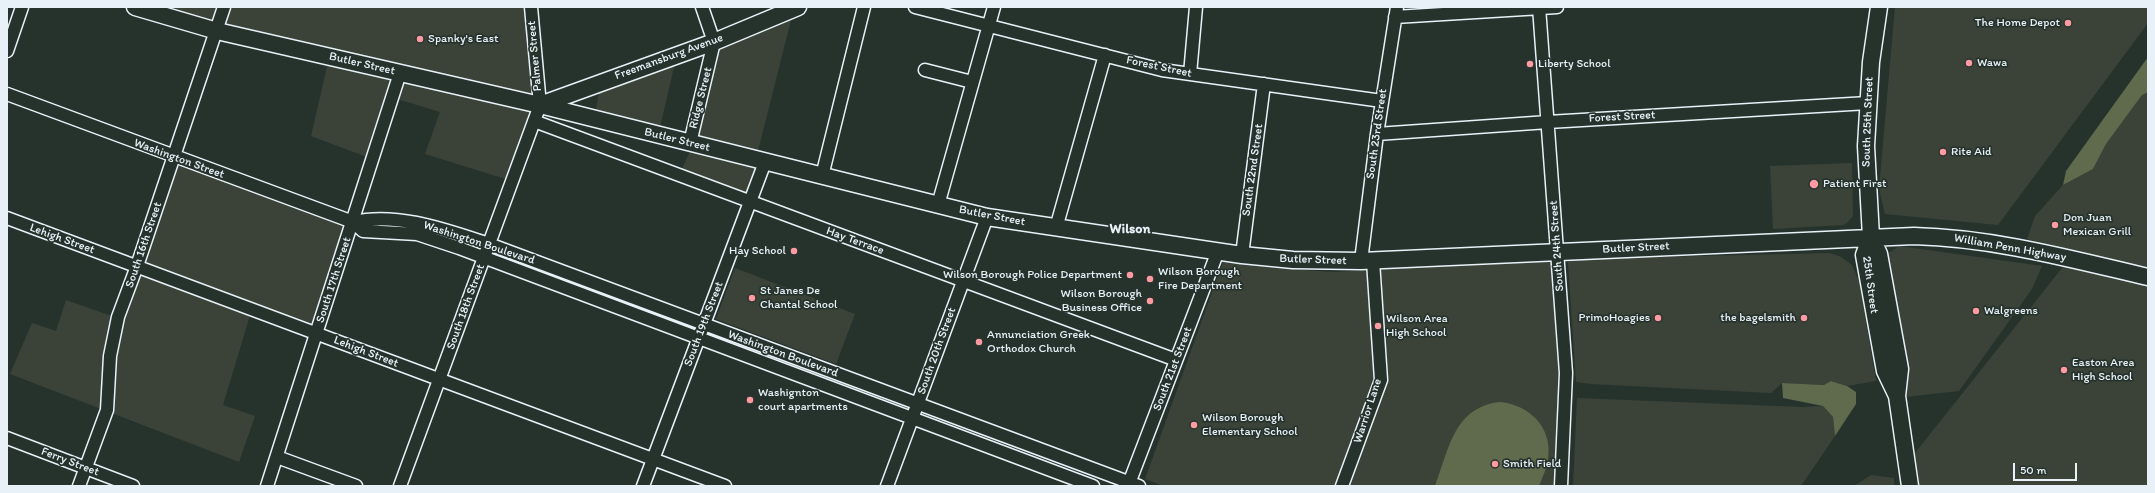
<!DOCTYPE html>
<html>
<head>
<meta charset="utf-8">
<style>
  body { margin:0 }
  #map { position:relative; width:2155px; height:493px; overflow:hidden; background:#26332d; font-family:Itim,sans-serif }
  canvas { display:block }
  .frame { position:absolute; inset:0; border:8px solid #e8f1f8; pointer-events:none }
  .scale { position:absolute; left:2013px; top:463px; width:64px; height:18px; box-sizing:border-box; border:2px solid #e8f1f8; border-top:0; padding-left:5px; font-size:12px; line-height:14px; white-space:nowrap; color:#e8f1f8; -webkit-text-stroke:3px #26332d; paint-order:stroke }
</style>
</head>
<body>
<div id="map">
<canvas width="2155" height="493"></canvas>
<div class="frame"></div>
<div class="scale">50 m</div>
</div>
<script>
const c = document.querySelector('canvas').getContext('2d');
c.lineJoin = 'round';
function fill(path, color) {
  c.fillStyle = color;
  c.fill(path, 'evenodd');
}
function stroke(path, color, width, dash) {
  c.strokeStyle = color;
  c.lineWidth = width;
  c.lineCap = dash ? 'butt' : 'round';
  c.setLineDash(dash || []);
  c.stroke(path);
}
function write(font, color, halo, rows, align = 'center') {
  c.font = font + ' Itim,sans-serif';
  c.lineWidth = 3.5;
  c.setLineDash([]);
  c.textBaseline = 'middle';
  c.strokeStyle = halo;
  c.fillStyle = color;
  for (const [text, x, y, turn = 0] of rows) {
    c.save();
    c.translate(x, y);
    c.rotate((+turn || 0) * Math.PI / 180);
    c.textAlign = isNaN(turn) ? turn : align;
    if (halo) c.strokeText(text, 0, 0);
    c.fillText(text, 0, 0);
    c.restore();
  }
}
fill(new Path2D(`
  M147,7H529L541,106L512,181L425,154L440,112L394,98L372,159L311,136L329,58Z
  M1895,7H2148V23L1998,225L1885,214L1879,189Z
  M793,12L758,151L764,154L747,204L679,175L694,143L594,121L599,92L675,63L660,127L694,134L716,44Z
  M2148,80V268L2027,239L2035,216L2063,185L2093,169L2106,144L2142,95Z
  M175,161L351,225L316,338L251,312L223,405L255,416L239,462L10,374L32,323L56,331L66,300L120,319Z
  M1852,163L1853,216L1848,222L1844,225L1773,229L1770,166Z
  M1899,246L2042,266L2032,289L1959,391L1905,397L1883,257Z
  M1830,253L1841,257L1852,265L1859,281L1876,381L1847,386L1832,381L1824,385L1782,383L1771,393L1591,384L1576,382L1568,262L1574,259Z
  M1224,259L1272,268L1335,272L1551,259L1560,381L1555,486H1164L1145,479Z
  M2066,263L2148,283V486H1914L1911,458Z
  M735,268L855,314L836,364L716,319Z
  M1577,398L1802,407L1823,406L1833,417L1835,436L1801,486H1573Z
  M1871,475L1894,478V486H1854Z`), '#3b4339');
fill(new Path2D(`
  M2148,57V92L2142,95L2106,144L2093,169L2063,185L2066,171Z
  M1831,381L1847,386L1856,392V404L1835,436L1833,417L1823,406L1783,398L1782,383L1824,385Z
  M1500,402C1530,405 1553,428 1548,459C1547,468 1542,478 1539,486H1435C1449,449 1454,407 1500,402Z`), '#5f6b4c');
const minor = new Path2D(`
  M915,7L1162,70L1382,101
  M1539,7L1566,373L1561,486
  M1395,17L1557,7
  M7,51L22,7
  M925,70L972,82
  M1190,74L1196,7
  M7,94L353,222L363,231L417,234L459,248L1093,486
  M534,121L1176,360
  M1377,134L1548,122L1868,103
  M690,143L714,42L702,7
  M822,176L864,7
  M938,205L994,7
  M7,218L725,486
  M353,222C398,212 446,230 489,244L1139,486
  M1056,228L1105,55
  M1242,255L1264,84
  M1361,261L1377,134L1397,7
  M7,438L133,486
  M277,457L356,486
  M79,486L107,410L110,356L118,317L137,266L224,7
  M267,486L400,73
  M400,486L540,105L531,7
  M643,486L765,162
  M887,486L987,217
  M1128,486L1218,251
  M1342,486L1381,380L1373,261`);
const major = new Path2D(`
  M135,7L217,31L540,105L987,217L1242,255L1293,260L1361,261L1914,236C1994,238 2071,259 2148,277
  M1879,7L1871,62L1866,146L1871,237L1879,254L1900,369L1897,396L1910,486
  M540,105L714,42L798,7
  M1871,237L1864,255L1885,371L1897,396`);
stroke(minor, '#e8f1f8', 15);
stroke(major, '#e8f1f8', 19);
stroke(minor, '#26332d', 12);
stroke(major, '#26332d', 16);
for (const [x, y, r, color] of [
  [2068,23,4,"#ff9aa2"],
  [420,39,4,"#ff9aa2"],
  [1969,63,4,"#ff9aa2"],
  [1530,64,4,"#ff9aa2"],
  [1943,152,4,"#ff9aa2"],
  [1814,184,5,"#ff9aa2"],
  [2055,225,4,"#ff9aa2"],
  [794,251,4,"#ff9aa2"],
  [1130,275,4,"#ff9aa2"],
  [1150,279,4,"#ff9aa2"],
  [752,298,4,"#ff9aa2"],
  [1150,301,4,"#ff9aa2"],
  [1976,311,4,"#ff9aa2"],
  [1658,318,4,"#ff9aa2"],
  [1804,318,4,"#ff9aa2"],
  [1378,326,4,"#ff9aa2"],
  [979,342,4,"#ff9aa2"],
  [2064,370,4,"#ff9aa2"],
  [750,400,4,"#ff9aa2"],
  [1194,425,4,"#ff9aa2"],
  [1495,464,4,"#ff9aa2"]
]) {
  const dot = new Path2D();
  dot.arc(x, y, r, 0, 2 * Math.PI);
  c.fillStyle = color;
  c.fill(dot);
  stroke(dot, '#26332d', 1.5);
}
write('12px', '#e8f1f8', '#26332d', [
  ["The Home Depot",2060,23,"right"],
  ["Spanky's East",428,39],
  ["Wawa",1977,63],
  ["Liberty School",1538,64],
  ["Rite Aid",1951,152],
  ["Patient First",1823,184],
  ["Don Juan",2063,218],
  ["Mexican Grill",2063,232],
  ["Hay School",786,251,"right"],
  ["Wilson Borough",1158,272],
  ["Fire Department",1158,286],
  ["Wilson Borough Police Department",1122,275,"right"],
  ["St Janes De",760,291],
  ["Chantal School",760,305],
  ["Wilson Borough",1142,294,"right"],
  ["Business Office",1142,308,"right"],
  ["Walgreens",1984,311],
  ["PrimoHoagies",1650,318,"right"],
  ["the bagelsmith",1796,318,"right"],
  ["Wilson Area",1386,319],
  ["High School",1386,333],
  ["Annunciation Greek",987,335],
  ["Orthodox Church",987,349],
  ["Easton Area",2072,363],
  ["High School",2072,377],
  ["Washignton",758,393],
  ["court apartments",758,407],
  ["Wilson Borough",1202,418],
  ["Elementary School",1202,432],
  ["Smith Field",1503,464]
], 'left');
write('12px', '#e8f1f8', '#26332d', [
  ["Palmer Street",535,56,-95],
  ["Freemansburg Avenue",669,57,-20],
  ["Butler Street",362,64,13],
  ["Forest Street",1159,67,12],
  ["Ridge Street",701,98,-76],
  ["Forest Street",1622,117,-3],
  ["South 25th Street",1868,122,-88],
  ["South 23rd Street",1377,134,-82],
  ["Butler Street",677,140,14],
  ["Washington Street",179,159,20],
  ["South 22nd Street",1253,170,-82],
  ["Butler Street",992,216,11],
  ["Lehigh Street",62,239,20],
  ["Hay Terrace",855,241,20],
  ["Washington Boulevard",479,243,18],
  ["South 16th Street",144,245,-71],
  ["South 24th Street",1557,246,-94],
  ["Butler Street",1636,248,-3],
  ["William Penn Highway",2010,248,10],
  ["Butler Street",1313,260,2],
  ["South 17th Street",334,280,-72],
  ["25th Street",1870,285,82],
  ["South 18th Street",466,307,-70],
  ["South 19th Street",704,324,-69],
  ["South 20th Street",937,351,-70],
  ["Lehigh Street",366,352,21],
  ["Washington Boulevard",783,354,20],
  ["South 21st Street",1173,369,-69],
  ["Warrior Lane",1368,411,-72],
  ["Ferry Street",70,462,21]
]);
write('bold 14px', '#e8f1f8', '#26332d', [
  ["Wilson",1130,229]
]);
</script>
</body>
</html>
